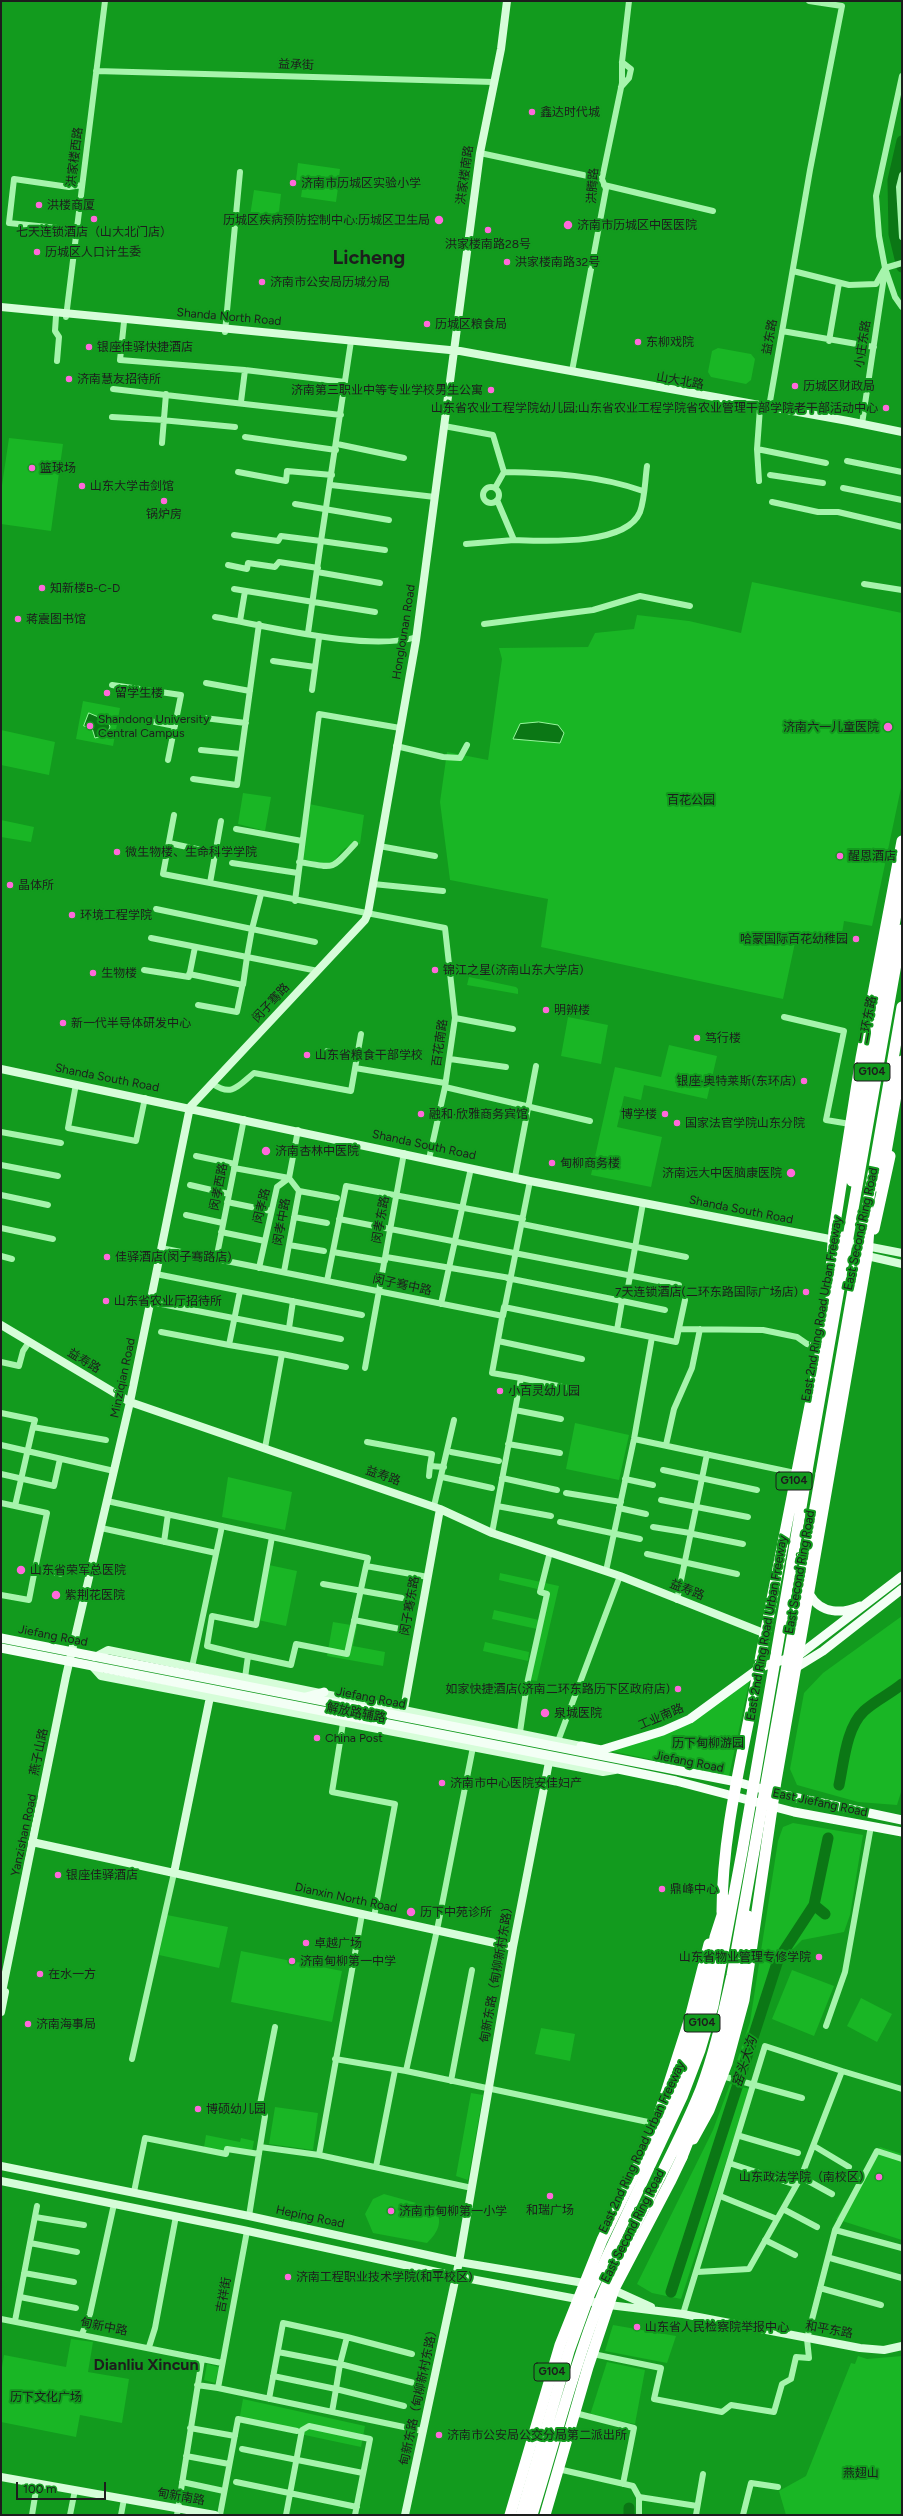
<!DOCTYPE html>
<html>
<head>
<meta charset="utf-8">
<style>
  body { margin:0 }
  #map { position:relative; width:903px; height:2516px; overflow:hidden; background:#129b1e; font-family:Figtree,sans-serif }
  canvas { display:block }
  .frame { position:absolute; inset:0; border:2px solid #1d1d1d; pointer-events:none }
  .scale { position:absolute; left:16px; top:2482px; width:90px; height:18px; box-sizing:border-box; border:2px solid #1d1d1d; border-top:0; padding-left:5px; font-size:12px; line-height:14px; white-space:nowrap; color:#1d1d1d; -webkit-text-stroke:3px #129b1e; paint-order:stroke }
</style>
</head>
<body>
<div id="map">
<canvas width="903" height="2516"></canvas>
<div class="frame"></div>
<div class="scale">100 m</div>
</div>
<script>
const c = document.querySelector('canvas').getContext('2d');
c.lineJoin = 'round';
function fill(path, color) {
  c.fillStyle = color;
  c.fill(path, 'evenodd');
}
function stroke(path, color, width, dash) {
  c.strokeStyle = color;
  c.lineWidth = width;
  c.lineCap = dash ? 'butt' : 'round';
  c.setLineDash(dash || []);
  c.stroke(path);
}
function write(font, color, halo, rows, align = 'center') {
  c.font = font + ' Figtree,"Noto Sans SC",sans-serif';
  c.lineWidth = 4;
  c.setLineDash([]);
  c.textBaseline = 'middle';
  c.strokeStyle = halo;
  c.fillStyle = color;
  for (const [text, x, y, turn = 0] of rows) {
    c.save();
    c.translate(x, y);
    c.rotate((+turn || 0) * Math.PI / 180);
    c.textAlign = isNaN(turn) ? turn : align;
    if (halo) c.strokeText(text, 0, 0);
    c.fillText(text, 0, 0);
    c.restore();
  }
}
fill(new Path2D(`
  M298,163L340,169L338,186L296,180Z
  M303,183L338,188L336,202L301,197Z
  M254,190L281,194L278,220L250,216Z
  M718,348L751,354L755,359L751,380L746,384L711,377L708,372L712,351Z
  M9,438L63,444L51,531L1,524V492Z
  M752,582L902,613V783L872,926L844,921L840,946L796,938L783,999L541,947L548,899L450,880L440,802L447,752L488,760L502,659L499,648L588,647L595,633L634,629L637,615L689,621L741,633Z
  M83,701L120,708L113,746L76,739Z
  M1,730L55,742L49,775L1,765Z
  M243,793L271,797L265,831L238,824Z
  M309,804L364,815L360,844C344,845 340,852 332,866L301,859Z
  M1,820L34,827L31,842L1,837Z
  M469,977L516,987L518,989V994L467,985Z
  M568,1017L608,1025L601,1064L561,1056Z
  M669,1045L717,1056L707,1099L644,1085L641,1100L624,1096L617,1127L662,1137L651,1187L591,1175L615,1067L661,1077Z
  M575,1423L629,1435L619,1480L566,1469Z
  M228,1477L292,1492L285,1530L222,1517Z
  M269,1565L297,1571L286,1626L258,1620Z
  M500,1573L559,1586L537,1681L530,1680L550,1592L499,1580Z
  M494,1610L539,1620L537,1629L492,1619Z
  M902,1616V1789L897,1805L858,1802L797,1785L790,1769L804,1693L823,1673Z
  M333,1622L357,1626L353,1646L385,1652L383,1666L327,1656Z
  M485,1642L529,1652L528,1661L483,1651Z
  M751,1674L729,1776L606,1750L664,1733Z
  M793,1823L863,1835L850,1915L844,1932L802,1940L781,1961L775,1959L746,2075L734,2070L750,2022L778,1841L783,1827Z
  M167,1915L228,1927L219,1968L159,1955Z
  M241,1951L342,1971L332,2022L231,2002Z
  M792,1970L834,1986L814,2036L772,2019Z
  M861,1998L892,2014L877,2042L847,2026Z
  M541,2028L575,2034L570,2061L535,2054Z
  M730,2084L750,2089L681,2299L652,2293L637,2284L713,2130Z
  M471,2093L483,2095L468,2180L456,2176Z
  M275,2107L318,2113L313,2150L269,2144Z
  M206,2135L240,2142L241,2138L254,2141L252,2152H225L204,2147Z
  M880,2147L902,2154V2240L836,2219Z
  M384,2194L434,2208C444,2220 438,2233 427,2243L373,2233L365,2214L373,2199Z
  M613,2325L676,2336L667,2363L605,2351Z
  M71,2339L93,2342L88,2372L129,2379L122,2423L80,2415L76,2437L1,2422V2373L4,2355L66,2367Z
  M858,2356L867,2359L902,2356V2515H786L779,2491L806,2476L851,2363L855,2364Z
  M607,2362L645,2370L635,2424L590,2415Z
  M207,2364L219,2367L215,2383L204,2380Z
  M243,2399L365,2426L361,2447L239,2421Z`), '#19b625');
const water = new Path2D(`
  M89,713L108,721L110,727L106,735L95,738L92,728L84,726Z
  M539,722L558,725L564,733L560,743L513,739L520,724Z`);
fill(water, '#0b7715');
stroke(water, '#98f79e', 1);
stroke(new Path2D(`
  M902,141L893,180L894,234L902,267
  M839,1785C844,1762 846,1728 864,1711C876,1700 890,1694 902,1684
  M814,1905L825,1914
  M671,2292L778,1960L814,1905L828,1838
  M629,2508V2515`), '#0b7715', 11);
stroke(new Path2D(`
  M96,71L494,82
  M902,76L876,196L879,236L885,268L895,297L902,307
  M621,87L629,78L631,69L622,62
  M480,153L602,179
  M902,175L899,187L902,237
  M604,185L713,211
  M77,230L9,223L14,179L69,187L82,185
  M793,271L849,285L876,284L885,268L902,263
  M56,316L55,331L59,337L57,361
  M66,317L105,1
  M124,322L120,360L245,370L345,382
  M782,331L874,347
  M225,332L240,172
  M351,341L321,541L385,550
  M829,341L839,283
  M572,371L606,189L602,179L622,83V62L629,1
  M113,389L341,415
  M241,402L245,370
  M769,407L810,170L842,6L809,1
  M112,417L164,420
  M161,420L235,427
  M862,424L885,270
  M444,426L493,435L504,472L495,488
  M245,437L336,450
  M162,443L166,394
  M337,444L404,458
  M757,449L826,463
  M847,461L902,472
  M238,472L286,481L287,471L332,475
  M504,472C551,473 598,475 643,491
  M770,475L823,483
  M759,481L757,449L760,408
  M331,485L435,497
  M483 495a8 8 0 1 1 16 0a8 8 0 1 1-16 0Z
  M843,488L902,500
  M772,502L818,512H838L902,527
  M295,504L389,520
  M234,535L278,541L281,536L321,541L308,633
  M514,540C544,541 626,546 640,512C645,498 645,480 647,466
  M466,544L514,540L497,500
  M228,565L247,569L248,563L275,567L279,562L318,568
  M317,572L380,583
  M864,584L902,590
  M234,589L375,612
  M215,617C268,626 367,652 417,637
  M240,621L245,591
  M484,624L593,610L640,596L690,606
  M273,661L315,667
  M206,683L250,691
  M112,685L181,695L168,760
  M312,690L319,638
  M204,718L246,723
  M140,719L175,726
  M396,746L443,757L460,758L467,745
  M201,750L241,754
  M193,779L237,785L259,624
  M174,815L163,874L445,928L455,1018L445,1087L429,1159
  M236,829L302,841
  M169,843L215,853
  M379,846L435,856
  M299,862C336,868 330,871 355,844
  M232,863L298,873
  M210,883L221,821
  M373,884L443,891
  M295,901L319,714L400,728
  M156,909L252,929L261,894
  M151,938L247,957L252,929L315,942
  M144,970L189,977L195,947
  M189,974L243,985L247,957L318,971
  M198,1005L237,1012L243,983
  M784,1017L844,1031L826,1120L850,1124
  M455,1018L513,1029
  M327,1051L357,1056
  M450,1059L506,1067
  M355,1068L445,1083
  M76,1084L68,1128L136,1141L145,1098
  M213,1084C232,1097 238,1086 254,1073L351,1091L361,1034
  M445,1087L590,1121
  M1,1132L61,1143
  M196,1156L235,1164
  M1,1165L58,1176
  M234,1168L289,1178L299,1191L284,1272
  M515,1177L536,1066
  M190,1185L229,1194
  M299,1191L337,1198
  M1,1195L48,1205
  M227,1202L271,1211
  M186,1215L223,1223
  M294,1217L327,1223
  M339,1219L679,1285
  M522,1224L686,1257
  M1,1228L53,1239
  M221,1232L265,1241
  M289,1245L324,1251
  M161,1248L503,1316L530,1181
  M333,1252L385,1261
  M1,1256L12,1259
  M386,1257L510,1278
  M216,1260L244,1119
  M259,1268L277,1187L289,1178L298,1130
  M156,1274L362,1315
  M507,1278L622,1301
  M327,1281L346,1186L523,1219
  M628,1287L643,1203
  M151,1302L341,1339
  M441,1304L471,1168
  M289,1328L293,1301
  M679,1329L763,1330L797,1337L807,1344L822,1347
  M617,1330L622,1301L665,1310
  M161,1332L229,1345L240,1291
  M498,1341L582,1359
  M229,1345L282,1354
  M1,1362L19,1366L23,1351L29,1342
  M365,1368L404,1153
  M521,1378L572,1389
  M515,1410L561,1419
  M1,1413L35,1420L33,1427L106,1440
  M33,1427L15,1506L47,1513L35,1569
  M634,1439L795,1473
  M367,1442L432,1454L430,1466
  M508,1444L560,1453
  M1,1445L114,1471
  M666,1445L674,1409L692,1368L700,1329
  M265,1448L282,1354L346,1367
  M451,1452L499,1461
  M663,1470L757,1490
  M1,1474L54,1486L60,1459
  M429,1476L430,1466L444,1467
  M442,1477L492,1488
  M502,1478L557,1490
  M625,1479L653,1485
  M566,1493L621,1502
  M661,1500L748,1517
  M107,1501L368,1558L366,1566L428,1577
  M1,1503L15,1506
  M434,1506L454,1420
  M497,1506L551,1516
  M619,1508L646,1514
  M560,1522L640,1539
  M653,1527L690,1533
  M101,1528L216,1553
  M492,1533L521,1378L492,1373L504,1307L676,1342L685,1300
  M688,1533L743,1544
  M164,1542L168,1514
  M647,1554L737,1574
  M606,1571L634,1439L652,1337
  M323,1584L402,1598
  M1,1595L29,1600L35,1569L61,1574
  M677,1600L707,1454
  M354,1620L400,1629
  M244,1655L291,1665L296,1644L347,1654L366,1566
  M192,1667L222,1526
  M245,1678L248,1656L207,1646L212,1616L256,1625L272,1537
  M343,1723L332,1792L395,1804L374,1917
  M520,1732L527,1684L547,1594L540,1592L550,1552
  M558,1741L620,1576
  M826,2026L845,1972L871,1826
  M132,2059L174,1873
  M335,2059L406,2071L648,2122
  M406,2071L437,1930L473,1747
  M842,2071L902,2089
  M722,2076L802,2098
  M451,2081L472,1970
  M740,2136L798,2153
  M814,2146L849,2167
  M260,2147L265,2116L260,2104L275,2027
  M319,2155L472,2188
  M732,2164L796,2185
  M376,2167L395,2070
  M801,2177L832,2194
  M134,2192L145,2138L226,2154L227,2149L259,2154
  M720,2196L777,2219
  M783,2209L817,2227
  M249,2216L260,2147L319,2155L362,1914
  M35,2217L84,2225
  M835,2230L902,2248
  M765,2240L795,2255
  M30,2243L77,2252
  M830,2258L902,2278
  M24,2273L74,2282
  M820,2288L881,2305
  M20,2297L76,2308
  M683,2314L765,2046L842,2071L801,2177L749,2269L697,2272
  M1,2319L202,2359
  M15,2321L37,2206
  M82,2334L90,2314L114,2204
  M149,2347L155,2328L176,2216
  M278,2352L340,2364L347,2337L412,2354
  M593,2354L661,2368L654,2399L722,2412L731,2405L774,2412L782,2384L791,2379L796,2357L809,2358L807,2339L835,2230L877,2151L902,2159
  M273,2376L336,2389L340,2364L414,2383
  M197,2385L218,2388L247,2231
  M218,2388L423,2431
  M269,2399L283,2323L347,2337
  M332,2412L336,2389L404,2406
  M575,2413L634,2428L623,2484
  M190,2428L235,2436
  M242,2449L363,2473
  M186,2456L229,2464
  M558,2469L633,2486L639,2497L697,2506
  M182,2482L224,2491
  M236,2482L357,2507
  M639,2497V2515
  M32,2515L37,2484
  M70,2515L75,2490
  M121,2515L124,2499
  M177,2515L202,2359L222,2363
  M220,2515L238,2419L297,2431
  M286,2515L302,2430L309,2426L370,2439L355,2515
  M696,2515L703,2474
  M743,2515L751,2483L778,2487`), '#a6f4ac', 6);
stroke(new Path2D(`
  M1,307L460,351L848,421L902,432
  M1,1069L530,1181L902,1253
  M863,1255L902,1264
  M1,1325L130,1402L440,1509L492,1533L620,1576L761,1632L765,1636
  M95,1657L108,1650L581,1746
  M93,1667L101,1676L603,1772L615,1770
  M404,1709L440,1509
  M32,1842L513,1947
  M174,1873L210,1697
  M1,1997L66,1676L130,1402L190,1107L365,920L368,913L416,640L480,153L501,49L507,1
  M1,2012L5,1992
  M1,2166L249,2216L459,2262L590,2284
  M1,2181L243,2230L460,2277L609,2305L683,2314L860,2348L884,2350L902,2346
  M609,2288L651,2307
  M1,2477L215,2515
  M405,2515L459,2262L513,1947L549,1762`), '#d6fdd9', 8);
stroke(new Path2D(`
  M810,1595C821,1614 842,1614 860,1606
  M1,1638L737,1782L784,1795L902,1820
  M1,1648L618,1769L676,1781L794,1812L902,1832
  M792,1667H797L823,1651L902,1589
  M306,1697L324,1692
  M581,1746L601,1750L663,1731L690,1719L761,1667L799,1655L902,1576`), '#f3fff5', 9);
stroke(new Path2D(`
  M874,1229L890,1156
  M831,1270L834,1230L861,1058L902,841
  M792,1562L807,1471
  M805,1564L821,1474
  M722,1912C722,1825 747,1740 761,1655L843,1237
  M657,2121L690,2018L709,1944
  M693,2139L709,2110L727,2063L744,2000L776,1781L867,1257L870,1213
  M510,2515L560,2345L602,2240L651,2140L659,2134
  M545,2515L588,2367L614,2289L670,2182L682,2157L683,2149`), '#fff', 11);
stroke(new Path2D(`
  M852,1181L856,1142L902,880
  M877,1186L885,1158L902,1061
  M807,1471L902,930
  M821,1474L902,1007
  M651,2140L668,2107L701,2016L715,1937L727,1900
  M682,2157C713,2079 742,2001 748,1916
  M521,2515L569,2351L590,2293L682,2097L700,2050L713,2006L742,1852L792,1562
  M532,2515C555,2441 574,2365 603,2293C633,2223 673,2159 701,2089C715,2052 723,2014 732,1975L805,1564`), '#fff', 11);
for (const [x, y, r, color] of [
  [532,112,4,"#ff69db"],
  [293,183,4,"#ff69db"],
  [39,205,4,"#ff69db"],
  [94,219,4,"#ff69db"],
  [439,220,5,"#ff69db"],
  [568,225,5,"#ff69db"],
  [488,230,4,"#ff69db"],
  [37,252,4,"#ff69db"],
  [507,262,4,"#ff69db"],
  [262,282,4,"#ff69db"],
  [427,324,4,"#ff69db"],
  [638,342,4,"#ff69db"],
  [89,347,4,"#ff69db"],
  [69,379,4,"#ff69db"],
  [795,386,4,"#ff69db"],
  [491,390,4,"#ff69db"],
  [886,408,4,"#ff69db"],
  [32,468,4,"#ff69db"],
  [82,486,4,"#ff69db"],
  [164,501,4,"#ff69db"],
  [42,588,4,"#ff69db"],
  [18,619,4,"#ff69db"],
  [107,693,4,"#ff69db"],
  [90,726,4,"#ff69db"],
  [888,727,5,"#ff69db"],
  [117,852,4,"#ff69db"],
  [840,856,4,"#ff69db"],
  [10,885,4,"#ff69db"],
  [72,915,4,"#ff69db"],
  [856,939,4,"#ff69db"],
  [435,970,4,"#ff69db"],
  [93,973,4,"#ff69db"],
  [546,1010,4,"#ff69db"],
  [63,1023,4,"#ff69db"],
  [697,1038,4,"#ff69db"],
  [307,1055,4,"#ff69db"],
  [804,1081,4,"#ff69db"],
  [421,1114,4,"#ff69db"],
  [665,1114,4,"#ff69db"],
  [677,1123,4,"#ff69db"],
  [266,1151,5,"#ff69db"],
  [552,1163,4,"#ff69db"],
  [791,1173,5,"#ff69db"],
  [107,1257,4,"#ff69db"],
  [806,1292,4,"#ff69db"],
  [106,1301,4,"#ff69db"],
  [500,1391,4,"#ff69db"],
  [21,1570,5,"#ff69db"],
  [56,1595,5,"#ff69db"],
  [678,1689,4,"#ff69db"],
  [545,1713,5,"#ff69db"],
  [317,1738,4,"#ff69db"],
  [442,1783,4,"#ff69db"],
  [58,1875,4,"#ff69db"],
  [662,1889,4,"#ff69db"],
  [411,1912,5,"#ff69db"],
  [306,1943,4,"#ff69db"],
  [819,1957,4,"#ff69db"],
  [292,1961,4,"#ff69db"],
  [40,1974,4,"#ff69db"],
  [28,2024,4,"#ff69db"],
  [198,2109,4,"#ff69db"],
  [879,2177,4,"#ff69db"],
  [550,2196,4,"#ff69db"],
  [391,2211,4,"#ff69db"],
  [288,2277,4,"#ff69db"],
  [637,2327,4,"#ff69db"],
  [439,2435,4,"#ff69db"]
]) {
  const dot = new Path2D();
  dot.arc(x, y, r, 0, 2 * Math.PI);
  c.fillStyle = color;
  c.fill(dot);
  stroke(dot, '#129b1e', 1.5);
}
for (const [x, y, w] of [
  [872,1072,36],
  [794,1481,36],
  [702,2023,36],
  [552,2372,36]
]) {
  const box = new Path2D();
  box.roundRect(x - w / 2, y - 9, w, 18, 3);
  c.fillStyle = '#129b1e';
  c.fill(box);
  stroke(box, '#1d1d1d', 1);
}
write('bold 11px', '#1d1d1d', null, [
  ["G104",872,1072],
  ["G104",794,1481],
  ["G104",702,2023],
  ["G104",552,2372]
]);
write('12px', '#1d1d1d', '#129b1e', [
  ["益承街",296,65,2],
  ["洪家楼西路",75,157,-83],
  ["洪家楼南路",465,175,-82],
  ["洪腾路",593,186,-86],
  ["Shanda North Road",229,317,5],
  ["益东路",770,337,-80],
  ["小庄东路",863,344,-81],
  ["山大北路",680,381,10],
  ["Honglounan Road",404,632,-81],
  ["闵子骞路",271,1003,-47],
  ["二环东路",868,1020,-80],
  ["百花南路",440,1043,-82],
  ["Shanda South Road",107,1078,11],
  ["Shanda South Road",424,1145,12],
  ["闵孝西路",219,1187,-79],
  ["闵孝路",262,1206,-76],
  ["Shanda South Road",741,1210,11],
  ["闵孝东路",381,1220,-80],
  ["闵孝中路",282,1222,-80],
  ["East Second Ring Road",861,1229,-78],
  ["闵子骞中路",402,1285,12],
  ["East 2nd Ring Road Urban Freeway",822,1309,-80],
  ["益寿路",84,1361,31],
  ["Minziqian Road",123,1378,-78],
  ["益寿路",383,1476,19],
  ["East Second Ring Road",800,1572,-80],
  ["益寿路",687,1590,21],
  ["闵子骞东路",410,1606,-80],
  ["East 2nd Ring Road Urban Freeway",767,1628,-80],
  ["Jiefang Road",53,1636,11],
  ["Jiefang Road",371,1698,11],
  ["解放路辅路",356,1713,11],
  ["工业南路",661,1717,-23],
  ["燕子山路",39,1752,-78],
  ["Jiefang Road",689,1762,11],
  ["East Jiefang Road",820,1803,12],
  ["Yanzishan Road",24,1835,-78],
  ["Dianxin North Road",346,1898,12],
  ["甸新东路（甸柳新村东路）",497,1972,-80],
  ["East 2nd Ring Road Urban Freeway",642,2147,-65],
  ["Heping Road",310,2217,12],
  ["East Second Ring Road",633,2226,-63],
  ["吉祥街",224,2295,-80],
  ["甸新中路",104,2327,11],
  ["和平东路",829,2330,10],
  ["甸新东路（甸柳新村东路）",419,2395,-78],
  ["甸新南路",181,2497,10]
]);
write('12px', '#1d1d1d', '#129b1e', [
  ["鑫达时代城",540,112],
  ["济南市历城区实验小学",301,183],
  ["洪楼商厦",47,205],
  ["历城区疾病预防控制中心:历城区卫生局",430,220,"right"],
  ["济南市历城区中医医院",577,225],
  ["七天连锁酒店（山大北门店）",94,232,"center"],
  ["洪家楼南路28号",488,244,"center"],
  ["历城区人口计生委",45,252],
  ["洪家楼南路32号",515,262],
  ["济南市公安局历城分局",270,282],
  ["历城区粮食局",435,324],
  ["东柳戏院",646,342],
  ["银座佳驿快捷酒店",97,347],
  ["济南慧友招待所",77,379],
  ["历城区财政局",803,386],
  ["济南第三职业中等专业学校男生公寓",483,390,"right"],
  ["山东省农业工程学院幼儿园;山东省农业工程学院省农业管理干部学院老干部活动中心",878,408,"right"],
  ["篮球场",40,468],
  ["山东大学击剑馆",90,486],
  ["锅炉房",164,514,"center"],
  ["知新楼B-C-D",50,588],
  ["蒋震图书馆",26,619],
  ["留学生楼",115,693],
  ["Shandong University",98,719],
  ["Central Campus",98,733],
  ["济南六一儿童医院",879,727,"right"],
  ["微生物楼、生命科学学院",125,852],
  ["醒恩酒店",848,856],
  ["晶体所",18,885],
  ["环境工程学院",80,915],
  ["哈蒙国际百花幼稚园",848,939,"right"],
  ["锦江之星(济南山东大学店)",443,970],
  ["生物楼",101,973],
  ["明辨楼",554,1010],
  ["新一代半导体研发中心",71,1023],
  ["笃行楼",705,1038],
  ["山东省粮食干部学校",315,1055],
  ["银座·奥特莱斯(东环店)",796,1081,"right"],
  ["融和·欣雅商务宾馆",429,1114],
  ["博学楼",657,1114,"right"],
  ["国家法官学院山东分院",685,1123],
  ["济南杏林中医院",275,1151],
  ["甸柳商务楼",560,1163],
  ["济南远大中医脑康医院",782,1173,"right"],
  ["佳驿酒店(闵子骞路店)",115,1257],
  ["7天连锁酒店(二环东路国际广场店)",798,1292,"right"],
  ["山东省农业厅招待所",114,1301],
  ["小百灵幼儿园",508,1391],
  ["山东省荣军总医院",30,1570],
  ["紫荆花医院",65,1595],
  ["如家快捷酒店(济南二环东路历下区政府店)",670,1689,"right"],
  ["泉城医院",554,1713],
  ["China Post",325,1738],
  ["济南市中心医院安佳妇产",450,1783],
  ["银座佳驿酒店",66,1875],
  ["鼎峰中心",670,1889],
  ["历下中苑诊所",420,1912],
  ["卓越广场",314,1943],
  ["山东省物业管理专修学院",811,1957,"right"],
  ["济南甸柳第一中学",300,1961],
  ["在水一方",48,1974],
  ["济南海事局",36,2024],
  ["博硕幼儿园",206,2109],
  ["山东政法学院（南校区）",871,2177,"right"],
  ["和瑞广场",550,2210,"center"],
  ["济南市甸柳第一小学",399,2211],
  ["济南工程职业技术学院(和平校区)",296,2277],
  ["山东省人民检察院举报中心",645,2327],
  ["济南市公安局公交分局第二派出所",447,2435]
], 'left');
write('12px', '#1a1d1b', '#129b1e', [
  ["百花公园",691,800],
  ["历下甸柳游园",708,1743],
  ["历下文化广场",46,2397],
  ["燕翅山",861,2473]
]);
write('italic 13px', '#191d19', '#129b1e', [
  ["窑头大沟",745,2062,-72]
]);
write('bold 16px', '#1d1d1d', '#129b1e', [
  ["Dianliu Xincun",146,2365]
]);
write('bold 20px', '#1d1d1d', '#129b1e', [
  ["Licheng",369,258]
]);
</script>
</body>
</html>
